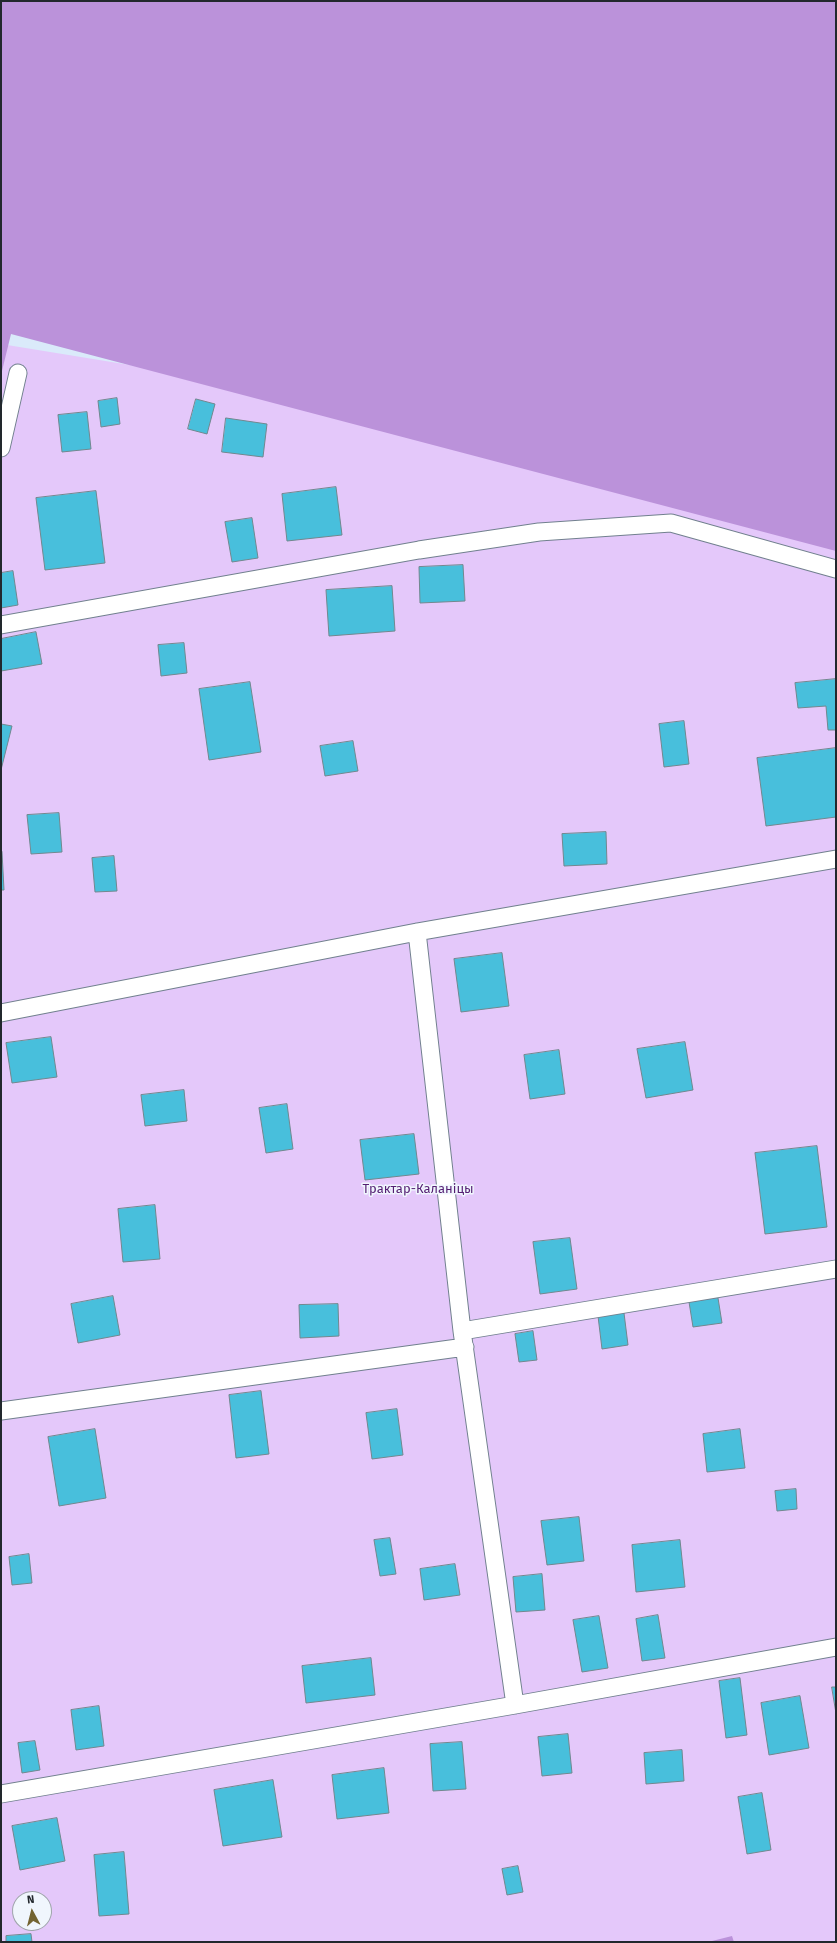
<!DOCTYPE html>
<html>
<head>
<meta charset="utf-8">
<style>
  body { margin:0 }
  #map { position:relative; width:837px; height:1943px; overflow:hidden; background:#daeafa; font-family:"Fira Sans",sans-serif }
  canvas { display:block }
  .frame { position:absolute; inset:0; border:2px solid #22282d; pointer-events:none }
  .north { position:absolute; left:12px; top:1891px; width:40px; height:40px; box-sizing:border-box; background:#f0f6fd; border:1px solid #9ea4aa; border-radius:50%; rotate:353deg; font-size:11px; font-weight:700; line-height:16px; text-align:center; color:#22282d }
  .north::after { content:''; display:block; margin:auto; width:14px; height:18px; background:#736432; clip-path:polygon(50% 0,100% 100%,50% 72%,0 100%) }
</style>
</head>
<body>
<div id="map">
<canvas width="837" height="1943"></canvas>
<div class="frame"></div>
<div class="north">N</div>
</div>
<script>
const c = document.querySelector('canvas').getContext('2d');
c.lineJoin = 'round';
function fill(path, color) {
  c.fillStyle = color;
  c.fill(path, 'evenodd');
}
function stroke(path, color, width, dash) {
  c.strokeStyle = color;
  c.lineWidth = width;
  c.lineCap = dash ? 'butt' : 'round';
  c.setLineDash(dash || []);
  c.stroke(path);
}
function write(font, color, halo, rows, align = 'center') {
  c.font = font + ' "Fira Sans",sans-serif';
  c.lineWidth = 3;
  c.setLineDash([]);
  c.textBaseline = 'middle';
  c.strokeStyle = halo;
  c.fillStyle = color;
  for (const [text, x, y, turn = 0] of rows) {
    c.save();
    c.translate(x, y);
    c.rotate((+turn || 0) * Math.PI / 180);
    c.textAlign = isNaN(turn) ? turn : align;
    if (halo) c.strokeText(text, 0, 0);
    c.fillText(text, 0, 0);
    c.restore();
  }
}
fill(new Path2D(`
  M1,344L836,480V1942H1ZM20,1899H44V1923H20Z`), '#e4c8fa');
fill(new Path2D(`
  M1,1H836V551L11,334L1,375Z
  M732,1936L734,1942H708Z`), '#bb92da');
const building = new Path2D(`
  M117,398L120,424L101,427L98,401Z
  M196,399L215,404L207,434L188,429Z
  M87,412L91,449L62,452L58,415Z
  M226,418L267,424L263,457L222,452Z
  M336,487L342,535L287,541L282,494Z
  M96,491L105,563L45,570L36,498Z
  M252,518L258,558L232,562L225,522Z
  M463,565L465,601L420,603L419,567Z
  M13,571L18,605L1,608V573Z
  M392,586L395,631L329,636L326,590Z
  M36,632L42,664L1,671V639Z
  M184,643L187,673L161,676L158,645Z
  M836,679V730H828L826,706L798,708L795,683Z
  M250,682L261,752L209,760L199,689Z
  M684,721L689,764L664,767L659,724Z
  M1,724L12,726L1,770Z
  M353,741L358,771L325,776L320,746Z
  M836,748V817L766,826L757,758Z
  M59,813L62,852L31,854L27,815Z
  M606,832L607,864L564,866L562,834Z
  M2,852L4,890H1V853Z
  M114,856L117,891L95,892L92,858Z
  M502,953L509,1006L461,1012L454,959Z
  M51,1037L57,1077L12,1083L6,1043Z
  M685,1042L693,1090L646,1098L637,1049Z
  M559,1050L565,1094L530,1099L524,1055Z
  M184,1090L187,1121L145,1126L141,1095Z
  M287,1104L293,1149L266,1153L259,1108Z
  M414,1134L419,1174L365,1180L360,1140Z
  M817,1146L827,1227L765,1234L755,1153Z
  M155,1205L160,1259L123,1262L118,1209Z
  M570,1238L577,1289L540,1294L533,1242Z
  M113,1296L120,1335L78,1343L71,1304Z
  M718,1298L722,1323L693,1327L689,1302Z
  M338,1304L339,1336L300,1338L299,1305Z
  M624,1313L628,1345L602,1349L598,1316Z
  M533,1331L537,1360L519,1362L515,1334Z
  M261,1391L269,1454L236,1458L229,1395Z
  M397,1409L403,1455L372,1459L366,1413Z
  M95,1429L106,1498L59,1506L48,1437Z
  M740,1429L745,1468L707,1472L703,1434Z
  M796,1489L797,1509L777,1511L775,1491Z
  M579,1517L584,1561L547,1565L541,1521Z
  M390,1538L396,1574L380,1576L374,1540Z
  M680,1540L685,1587L636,1592L632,1545Z
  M29,1554L32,1583L12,1585L9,1557Z
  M455,1564L460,1595L424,1600L420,1569Z
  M542,1574L545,1610L516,1612L513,1577Z
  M658,1615L665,1658L642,1661L636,1619Z
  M599,1616L608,1668L582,1672L573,1620Z
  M371,1658L375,1695L306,1703L302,1666Z
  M740,1678L747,1735L726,1738L719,1681Z
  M832,1687H836V1713Z
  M800,1696L809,1748L769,1755L761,1703Z
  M99,1706L104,1746L76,1750L71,1710Z
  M568,1734L572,1773L542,1776L538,1737Z
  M35,1741L40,1770L22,1773L18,1743Z
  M462,1742L466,1789L433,1791L430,1744Z
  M682,1750L684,1781L646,1784L644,1753Z
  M384,1768L389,1813L337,1819L332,1775Z
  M273,1780L282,1837L223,1846L214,1790Z
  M762,1793L771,1850L747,1854L738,1797Z
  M57,1818L65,1861L20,1870L12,1826Z
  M124,1852L129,1914L99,1916L94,1855Z
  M518,1866L523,1892L507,1895L502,1869Z
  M31,1934L32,1942H6V1936Z`);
fill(building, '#48bfdc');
stroke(building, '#72888f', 1);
const service = new Path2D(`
  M1,448L18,373
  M1,625L419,550L539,532L671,523L836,569
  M417,932L462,1331L515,1705
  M1,1013L417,932L836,859
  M462,1331L836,1269
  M1,1411L465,1347
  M1,1794L515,1705L836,1647`);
stroke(service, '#71808e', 19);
stroke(service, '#fff', 17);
write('13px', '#541e73', '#f0f6fd', [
  ["Трактар-Каланіцы",418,1189]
]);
</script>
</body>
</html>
